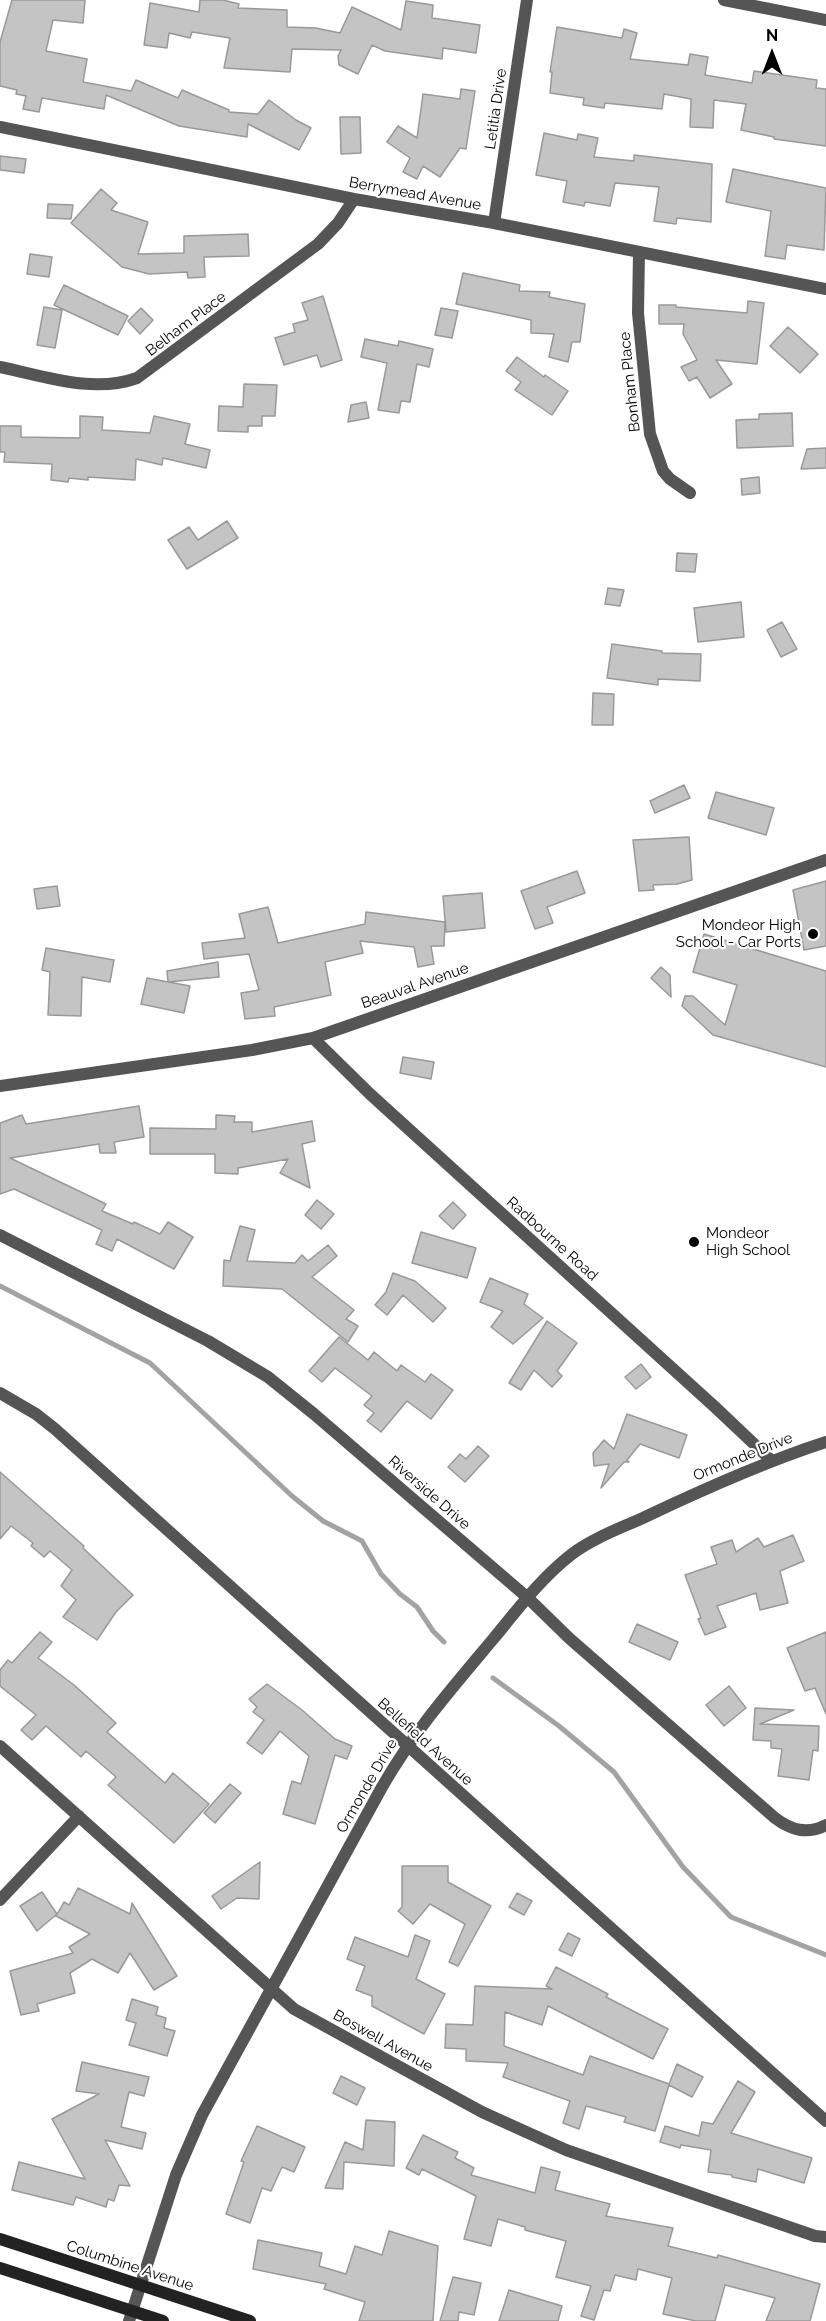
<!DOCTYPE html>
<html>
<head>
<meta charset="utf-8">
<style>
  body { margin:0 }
  #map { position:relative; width:826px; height:2321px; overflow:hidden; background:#fff; font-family:Raleway,sans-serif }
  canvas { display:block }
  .north { position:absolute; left:742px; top:24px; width:60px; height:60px; -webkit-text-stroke:4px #fff; paint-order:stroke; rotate:0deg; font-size:16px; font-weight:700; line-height:24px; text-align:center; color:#000 }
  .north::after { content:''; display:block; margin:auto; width:21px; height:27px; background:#000; clip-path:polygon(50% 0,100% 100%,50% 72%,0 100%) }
</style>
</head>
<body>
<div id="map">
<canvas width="826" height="2321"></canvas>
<div class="north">N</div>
</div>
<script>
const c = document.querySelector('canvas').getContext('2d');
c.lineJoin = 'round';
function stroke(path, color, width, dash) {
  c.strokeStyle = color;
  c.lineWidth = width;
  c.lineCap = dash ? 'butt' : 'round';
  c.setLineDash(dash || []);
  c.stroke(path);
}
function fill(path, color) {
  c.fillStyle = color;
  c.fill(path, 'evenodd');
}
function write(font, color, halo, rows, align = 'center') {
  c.font = font + ' Raleway,sans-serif';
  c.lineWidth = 4.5;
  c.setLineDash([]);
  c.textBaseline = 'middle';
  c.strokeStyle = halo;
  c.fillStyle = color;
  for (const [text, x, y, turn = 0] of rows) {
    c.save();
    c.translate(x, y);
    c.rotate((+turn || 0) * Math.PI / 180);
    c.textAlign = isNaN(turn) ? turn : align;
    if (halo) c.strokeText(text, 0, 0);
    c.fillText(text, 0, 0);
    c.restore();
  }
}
stroke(new Path2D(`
  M0,1286L150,1363L292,1496L323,1521L362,1541L381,1574L400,1594L417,1607L433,1631L444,1642
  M493,1678L559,1726L614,1772L683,1867L731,1917L826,1955`), '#a3a3a3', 5);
const building = new Path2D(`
  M12,0H85L83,23L53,20L46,51L87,59L83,82L131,91L136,80L178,98L182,90L229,110V112L258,114L269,100L296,120L311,128L299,150L248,124L247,137L179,126L106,95L104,109L42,98L39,112L23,109L26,96L16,94L17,90L0,86V42Z
  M200,0H223L239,4L238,8L287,10V27L316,28L340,33L352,7L401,30L406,1L433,5L432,18L480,25L476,53L443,48L442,59L385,51L372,45L358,74L339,65L338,56L341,50L292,49L290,72L224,68L230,38L192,32L190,38L169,33L167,48L144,45L150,3L199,12Z
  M557,27L622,38L624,29L637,33L630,59L688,65L690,54L708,57L705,75L752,83L754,71L817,80L816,88L826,89V146L774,139V137L741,130L746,104L714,100L713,128L690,127L691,99L664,94L662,109L605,103L604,108L583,105L584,98L550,93L552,72H550Z
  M461,89L475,91L466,149L460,148L440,177L423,166L417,179L403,172L410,158L387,142L398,126L417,138L423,94L460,99Z
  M340,117H360L361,153L341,154Z
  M544,133L577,140L578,134L598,138L594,157L634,161V155L712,164L711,222L677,218L676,224L654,221L659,187L615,183L610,206L585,202L584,206L563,202L567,181L536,175Z
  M0,156L26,159L24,173L0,170Z
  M733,169L826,188L824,250L787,245L785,259L765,256L771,211L726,202Z
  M101,189L117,203L111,210L148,222L138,254L184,253V236L248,234L249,256L204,257L205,277L188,278L187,272L149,274L122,267L71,223Z
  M48,204L73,205L71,219L47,218Z
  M30,254L52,257L49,277L27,274Z
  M463,273L520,285L519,291L550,292L549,297L585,304L580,342H572L568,362L549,357L554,334L531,333V320L456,304Z
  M64,285L128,316L118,335L54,305Z
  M323,296L342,360L321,367L317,355L284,365L275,338L295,332L293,324L308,320L302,303Z
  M748,301L764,303L757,364L716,360L732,384L710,398L697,377L689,381L681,367L697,360L683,334L684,324H659V305H676V307L747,313Z
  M44,307L62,310L55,348L37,345Z
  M141,308L153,320L140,334L128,321Z
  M441,308L458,311L452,338L435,335Z
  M788,327L818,354L800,373L770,346Z
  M365,339L398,346L399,341L433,349L429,367L417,364L410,402L401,401L399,413L378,410L387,363L361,357Z
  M517,357L544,377L545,375L568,391L552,415L515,390L521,382L506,371Z
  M244,384L277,385L275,416H262V426H248V432L218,431L219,406L243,407Z
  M366,402L369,418L348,422L351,405Z
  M792,413L793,446L737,448L736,420L759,419V414Z
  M80,416L103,417L102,430L150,433L154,416L190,424L185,444L210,450L206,468L163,458L162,465L136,459L135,480L88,477V480L69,478L68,482L51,480L52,464L4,462L5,452H0V426H21V437L80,438Z
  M826,448V468L801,469L807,449Z
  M759,477L760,493L742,495L741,479Z
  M227,521L238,538L187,569L168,540L189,527L198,540Z
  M677,553L697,554L695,572L676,571Z
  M608,588L624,590L620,606L605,604Z
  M741,602L744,637L698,642L694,608Z
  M782,622L797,649L781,657L767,630Z
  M612,644L662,651V653L701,654L700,681L658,679V685L607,678Z
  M593,693L614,694L613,725H592Z
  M684,785L690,798L655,813L650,801Z
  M716,792L774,808L766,835L708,818Z
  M689,837L692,880L677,884L653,885L654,890L639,891L633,840Z
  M577,871L585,893L547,907L553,923L535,929L521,891Z
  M826,881V946L804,950L793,890Z
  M57,886L60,906L37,909L34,889Z
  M482,893L485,928L446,932L443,896Z
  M268,907L278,943L365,924L366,912L445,922L444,946H431L434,964L418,967L414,947L360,941L363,953L325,962L331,995L274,1007L275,1016L245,1019L241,993L259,990L249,954L204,959L202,943L245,938L239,914Z
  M704,934L826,971V1067L713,1035L682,1006L685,996H693L725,1025L737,985L693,972Z
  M46,948L114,960L110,982L82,977L81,1016L48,1015L50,972L42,970Z
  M218,962L219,977L168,982L167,971Z
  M661,967L670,975L671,997L651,978Z
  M147,978L190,986L184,1013L141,1004Z
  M403,1057L434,1062L431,1079L400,1073Z
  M139,1106L144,1137L114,1142L116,1153H100L99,1144L10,1158L106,1204L102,1211L133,1224L134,1222L160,1234L168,1222L193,1237L174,1269L117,1239L112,1251L96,1244L102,1230L14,1189L0,1194V1123L22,1115L26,1124Z
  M216,1115L235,1116L234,1122H252V1132L312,1121L315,1141L302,1144L310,1188L280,1173L288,1159L238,1168V1174L215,1173V1154H150V1128L216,1129Z
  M317,1200L334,1214L321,1229L305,1215Z
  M453,1202L466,1215L453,1229L439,1216Z
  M240,1226L255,1230L247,1261L295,1263L302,1255L308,1261L328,1245L337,1256L312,1277L354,1310L346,1319L358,1326L348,1342L282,1289L223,1286L224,1260L230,1261Z
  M421,1232L476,1248L467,1278L412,1263Z
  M393,1273L415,1281L446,1308L433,1322L403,1295L387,1315L375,1305L386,1292Z
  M490,1278L528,1294L524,1304L543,1318L513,1344L491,1327L503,1311L480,1302Z
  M547,1321L577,1343L557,1371L562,1376L552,1387L534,1370L521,1390L509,1383Z
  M339,1337L368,1360L374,1352L397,1371L401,1365L425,1382L431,1374L453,1390L431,1419L407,1401L381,1432L367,1421L374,1413L364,1405L372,1396L335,1368L322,1382L309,1371Z
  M641,1364L651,1377L636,1389L625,1377Z
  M627,1414L687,1435L679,1458L640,1444L627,1460L629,1462H624L601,1488L609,1464L594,1466L593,1453L604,1440L614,1449Z
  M478,1446L489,1456L465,1482L448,1467L460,1454L466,1459Z
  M0,1472L84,1546L83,1548L133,1595L116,1612L97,1640L63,1617L76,1600L61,1586L72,1570L50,1551L44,1557L31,1546L33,1543L11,1526L0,1539Z
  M793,1535L804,1561L780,1571L788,1603L760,1610L756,1593L717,1606L726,1627L705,1635L698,1619L701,1618L685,1575L717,1564L711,1547L732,1540L736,1552L758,1538L764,1547Z
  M637,1624L678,1642L670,1660L629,1642Z
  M40,1632L52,1642L38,1658L74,1685L116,1723L107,1732L165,1783L173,1773L209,1804L174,1843L108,1785L116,1777L86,1751L81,1757L46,1726L32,1740L21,1730L36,1715L0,1686V1670L8,1660L12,1663Z
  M826,1632V1714L815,1688L805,1691L787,1648Z
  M267,1684L302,1710L335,1739L352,1746L347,1759L335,1755L315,1824L283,1814L292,1781L301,1784L309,1756L280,1731L262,1754L247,1743L264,1720L253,1712L257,1707L249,1699Z
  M729,1686L746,1708L724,1726L706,1705Z
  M755,1708L794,1710L760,1724L819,1726L818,1751L813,1750L809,1780L778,1776L782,1749L771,1748V1741L753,1740Z
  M230,1784L241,1793L215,1823L204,1813Z
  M260,1862L259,1899L237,1898L221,1909L212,1896Z
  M402,1866H448V1882L491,1906L458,1966L449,1962L465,1924L430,1904L413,1924L398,1911L402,1907Z
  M78,1888L130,1914L132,1903L177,1976L154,1990L130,1953L118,1973L92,1959L70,1973L75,1993L37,2004L39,2011L21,2015L10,1971L73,1953L69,1947L90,1934L56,1916L64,1902L69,1905Z
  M42,1892L57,1914L37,1931L20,1906Z
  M517,1893L532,1901L524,1915L509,1907Z
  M568,1933L580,1939L572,1956L559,1950Z
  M415,1935L430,1941L416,1979L445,1994L424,2034L372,2006V1996L356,1990L365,1966L347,1959L355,1937L408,1957Z
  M556,1967L608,1994L606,1997L668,2029L653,2059L548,2006L542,2025L505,2012L504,2046L583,2075L590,2056L669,2084L677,2064L703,2077L692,2097L669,2085L655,2131L624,2122L626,2117L586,2106L579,2129L563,2123L570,2101L503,2077L508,2063L466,2061V2049L445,2048L446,2024L473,2025L475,1986L552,1989L546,1986Z
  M132,1999L158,2007L156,2015L166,2018L164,2028L175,2031L167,2056L129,2045L136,2023L126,2020Z
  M82,2062L149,2077L144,2096L129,2092L121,2127L146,2133L142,2149L105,2140L130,2186L119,2185L114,2201L108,2199L106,2207L76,2197L73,2205L12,2190L19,2162L85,2179L52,2119L99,2094L76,2091Z
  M341,2076L365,2088L357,2105L333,2093Z
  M738,2081L755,2092L731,2133L812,2158L804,2183L758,2169L756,2182L732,2177V2175L708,2172L711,2150L681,2145L680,2148L660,2142L665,2126L699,2136L702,2122L713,2124Z
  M366,2120L395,2122L394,2166L344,2162L343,2189L325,2188L345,2142L363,2150Z
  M257,2126L305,2147L294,2172L282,2167L271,2191L262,2188L250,2223L226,2214L244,2162L241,2161Z
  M423,2135L458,2152L455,2158L474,2168L471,2175L535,2193L541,2167L560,2172L555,2190L610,2204L606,2216L673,2228L668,2246L717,2258L718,2255L820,2284L810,2321H766L775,2298L725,2285L715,2321H696L663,2314L672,2278L638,2269L636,2280L615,2275L610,2291L604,2290L594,2320L581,2316L591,2286L556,2277L566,2241L525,2230V2227L498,2219L491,2246L464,2239L476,2196L422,2169L419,2175L406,2168Z
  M389,2231L438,2246L433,2321H359L365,2302L324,2289L326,2284L253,2269L258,2240L322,2253L319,2266L346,2274L355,2246L382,2255Z
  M453,2277L481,2283L474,2315L459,2312L458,2321H440Z
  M509,2290L562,2306L558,2321H499Z`);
fill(building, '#c4c4c4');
stroke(building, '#999', 1.5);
stroke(new Path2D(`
  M724,0L826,20
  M0,127L354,199L494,223L826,289
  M494,223L527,0
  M639,252L638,313L650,434L663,471L670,479L690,493
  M0,367C44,376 93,394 137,378L318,244L338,223L354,199
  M313,1038L370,1094L716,1408L772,1461
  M0,1086L252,1050L313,1038L826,860
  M0,1235L208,1341L268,1377L314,1414L528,1598L569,1638L775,1818C791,1830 807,1835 826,1825
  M0,1393L36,1414L55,1429L826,2121
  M0,1746L294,2009L482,2112L566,2150L815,2236L826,2237
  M0,1900L79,1816
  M129,2321L176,2175L202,2115L382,1787C415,1730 452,1688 494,1638C518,1609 542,1577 572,1554C593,1538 621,1528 645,1517C704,1489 764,1462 826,1442`), '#555', 12);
stroke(new Path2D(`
  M0,2239L250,2321
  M0,2268L163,2321`), '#222', 12);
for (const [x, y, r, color] of [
  [813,934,6,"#000"],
  [694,1242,6,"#000"]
]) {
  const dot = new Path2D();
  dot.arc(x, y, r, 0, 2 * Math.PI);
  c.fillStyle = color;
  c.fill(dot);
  stroke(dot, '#fff', 2);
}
write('15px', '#000', '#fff', [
  ["Letitia Drive",496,109,-82],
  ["Berrymead Avenue",415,194,10],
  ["Belham Place",186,324,-37],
  ["Bonham Place",630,382,-96],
  ["Beauval Avenue",415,986,-19],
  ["Radbourne Road",552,1239,42],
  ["Ormonde Drive",743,1457,-22],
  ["Riverside Drive",429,1493,41],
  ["Bellefield Avenue",425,1742,42],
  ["Ormonde Drive",367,1786,-60],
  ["Boswell Avenue",383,2041,29],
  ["Columbine Avenue",130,2266,18]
]);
write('15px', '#000', '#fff', [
  ["Mondeor High",801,925],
  ["School - Car Ports",801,942],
  ["Mondeor",706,1233,"left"],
  ["High School",706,1250,"left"]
], 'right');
</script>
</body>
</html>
